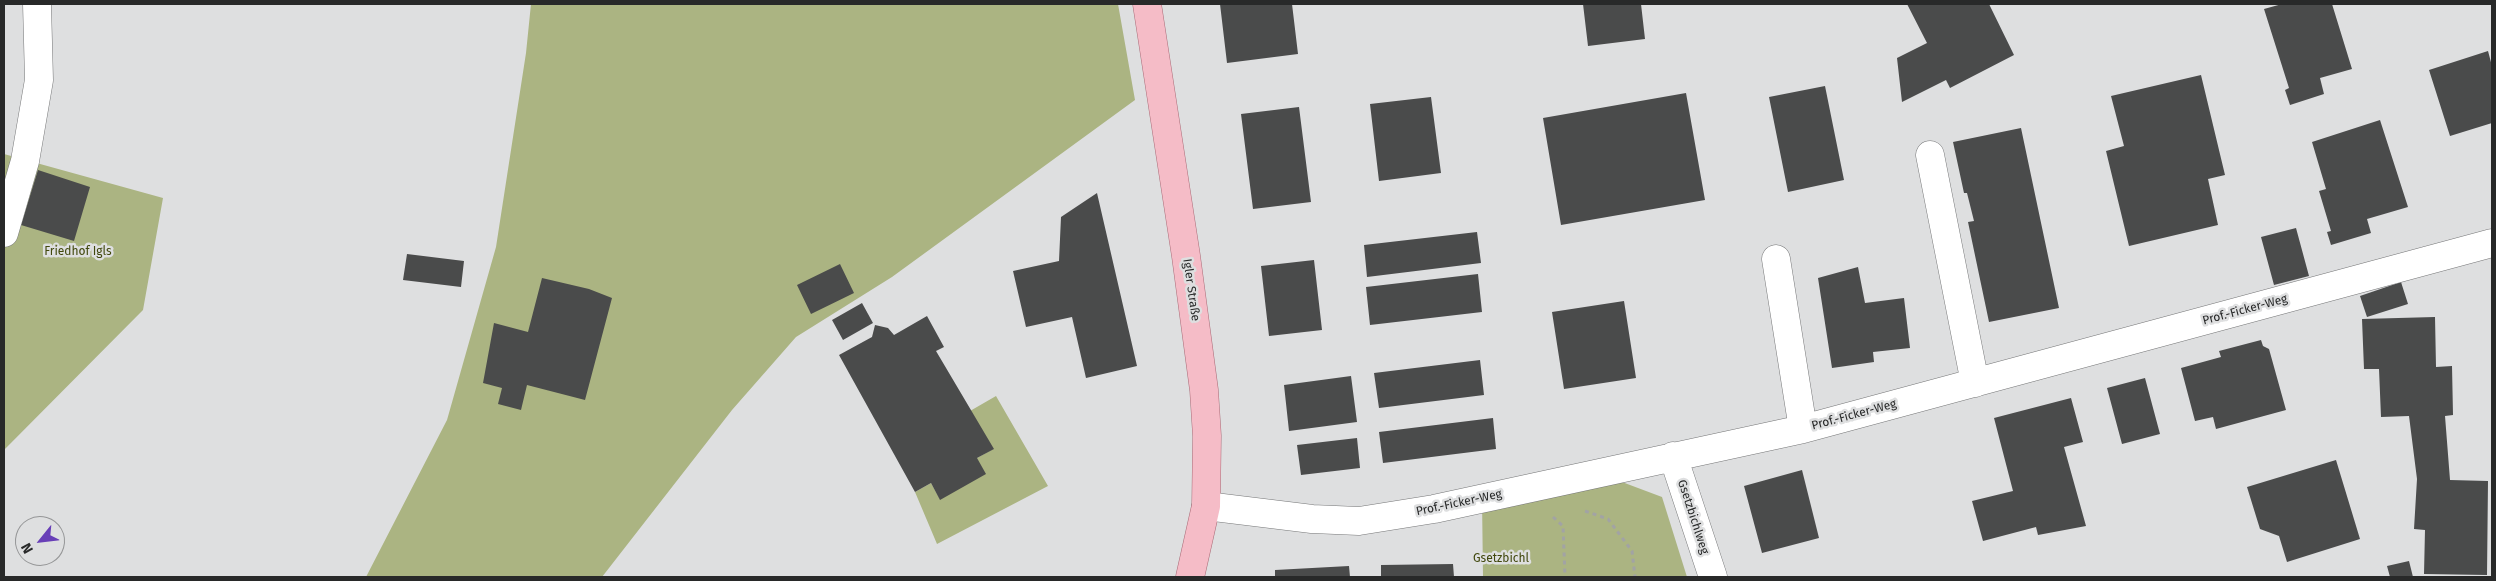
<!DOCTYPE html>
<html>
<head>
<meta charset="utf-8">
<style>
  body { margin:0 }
  #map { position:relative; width:2496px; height:581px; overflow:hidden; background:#dedfe0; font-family:"Fira Sans",sans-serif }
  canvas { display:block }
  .frame { position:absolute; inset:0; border:5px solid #282929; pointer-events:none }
  .north { position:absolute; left:15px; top:516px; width:50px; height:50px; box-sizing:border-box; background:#dedfe0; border:1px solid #959697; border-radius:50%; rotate:241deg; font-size:14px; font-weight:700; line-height:20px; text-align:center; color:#282929 }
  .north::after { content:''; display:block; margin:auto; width:18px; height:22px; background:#683fb7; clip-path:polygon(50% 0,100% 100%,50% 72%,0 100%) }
</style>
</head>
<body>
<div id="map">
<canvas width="2496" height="581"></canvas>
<div class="frame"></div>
<div class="north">N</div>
</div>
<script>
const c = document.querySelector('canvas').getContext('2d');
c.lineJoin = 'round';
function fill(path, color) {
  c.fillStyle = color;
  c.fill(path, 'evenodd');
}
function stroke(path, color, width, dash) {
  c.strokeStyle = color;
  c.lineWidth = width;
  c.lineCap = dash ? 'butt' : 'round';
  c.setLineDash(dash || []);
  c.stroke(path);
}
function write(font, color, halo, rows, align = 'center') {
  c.font = font + ' "Fira Sans",sans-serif';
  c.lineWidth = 5;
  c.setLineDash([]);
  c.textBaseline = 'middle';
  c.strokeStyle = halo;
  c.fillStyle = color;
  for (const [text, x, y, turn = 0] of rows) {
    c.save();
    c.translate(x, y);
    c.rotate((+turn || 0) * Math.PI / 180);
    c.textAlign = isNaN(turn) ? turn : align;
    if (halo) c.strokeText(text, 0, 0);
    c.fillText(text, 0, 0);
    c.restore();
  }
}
fill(new Path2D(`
  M531,4H1118L1135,100L892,277L796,337L732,410L602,577H366L447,420L496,247L526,53Z
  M4,154L163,198L143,310L4,450Z
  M996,396L1048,486L937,544L915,492L931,483L940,499L977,458L993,449L970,411Z
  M1614,479L1662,497L1687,577H1483L1482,498Z`), '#abb482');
fill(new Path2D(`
  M1220,4H1292L1298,54L1227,63Z
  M1583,4H1641L1645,39L1588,46Z
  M1907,4H1989L2014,55L1950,88L1946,80L1902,102L1897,58L1927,43Z
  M2282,4H2332L2352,69L2320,78L2324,94L2290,105L2285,90L2289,88L2264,9Z
  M2488,51L2492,66V123L2450,136L2429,70Z
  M2201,75L2225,175L2208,179L2218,225L2129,246L2106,151L2124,146L2111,96Z
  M1825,86L1844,180L1788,192L1769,97Z
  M1686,93L1705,200L1561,225L1543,118Z
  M1431,97L1441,173L1379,181L1370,104Z
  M1299,107L1311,202L1253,209L1241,114Z
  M2380,120L2408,207L2367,219L2371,233L2331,245L2327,232L2331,231L2319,191L2326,189L2312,142Z
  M2021,128L2059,308L1989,322L1968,222L1974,221L1967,193H1964L1953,142Z
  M38,170L90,187L74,241L21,225Z
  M1097,193L1137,366L1086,378L1072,317L1026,327L1013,271L1059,261L1061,217Z
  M2296,228L2309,276L2274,285L2261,237Z
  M1477,232L1481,263L1367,277L1364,245Z
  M407,254L464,261L461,287L403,280Z
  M1314,260L1322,330L1269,336L1261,266Z
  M840,264L854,293L811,314L797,285Z
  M1858,267L1865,303L1904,298L1910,348L1873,352L1874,362L1832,368L1818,278Z
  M1478,274L1482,312L1370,325L1366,287Z
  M542,278L589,289L612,298L585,400L527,385L521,410L498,404L502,388L483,383L494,323L528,332Z
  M2401,282L2408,304L2367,317L2360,296Z
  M1624,301L1636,378L1564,389L1552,312Z
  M862,303L873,323L843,340L832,320Z
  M927,316L944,347L936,351L994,449L977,458L986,474L940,500L931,483L915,492L839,355L872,337L875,325L888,328L894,335Z
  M2435,317L2436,367L2452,366L2453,415L2445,416L2450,480L2488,481L2487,575L2424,574L2425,530L2414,529L2417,479L2409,416L2381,417L2379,369H2364L2362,319Z
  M2261,340L2263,346L2269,349L2286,410L2216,429L2213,417L2195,421L2181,368L2221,357L2219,351Z
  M1480,360L1484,395L1379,408L1374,373Z
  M1351,376L1357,422L1289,431L1284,385Z
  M2145,378L2160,434L2122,444L2107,388Z
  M2071,398L2083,442L2064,447L2086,526L2038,535L2036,527L1983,541L1972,501L2013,491L1994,418Z
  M1493,418L1496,449L1383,463L1379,432Z
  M1357,438L1360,468L1301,475L1297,445Z
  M2336,460L2360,539L2287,562L2279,536L2260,529L2247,487Z
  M1802,470L1819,538L1762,553L1744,486Z
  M2409,561L2413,577H2390L2387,566Z
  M1453,564L1454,577H1381V565Z
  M1349,566L1350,577H1275V570Z`), '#4a4b4b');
const minor = new Path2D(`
  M1930,155L1975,383
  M4,233L25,161L39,80L37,4
  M1776,259L1803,429
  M1673,456L1713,577
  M1206,506L1312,519L1359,521L1434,509L1803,429L2492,243`);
const major = new Path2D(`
  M1147,4L1186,256L1204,390L1207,436L1206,506L1190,577`);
stroke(minor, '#767778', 29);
stroke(major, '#a96b77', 29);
stroke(new Path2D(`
  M1585,511L1608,519L1632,551L1635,577
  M1553,517L1563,526L1565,577`), '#a2a3a4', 3, [4, 4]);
stroke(minor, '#fff', 28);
stroke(major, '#f5bcc7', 28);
write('12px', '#41480d', '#dedfe0', [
  ["Friedhof Igls",78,252],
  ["Gsetzbichl",1501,559]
]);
write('12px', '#282929', '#dedfe0', [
  ["Igler Straße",1191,290,82],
  ["Prof.-Ficker-Weg",2245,310,-15],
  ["Prof.-Ficker-Weg",1854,415,-15],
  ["Prof.-Ficker-Weg",1459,503,-12],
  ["Gsetzbichlweg",1693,517,72]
]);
</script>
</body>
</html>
